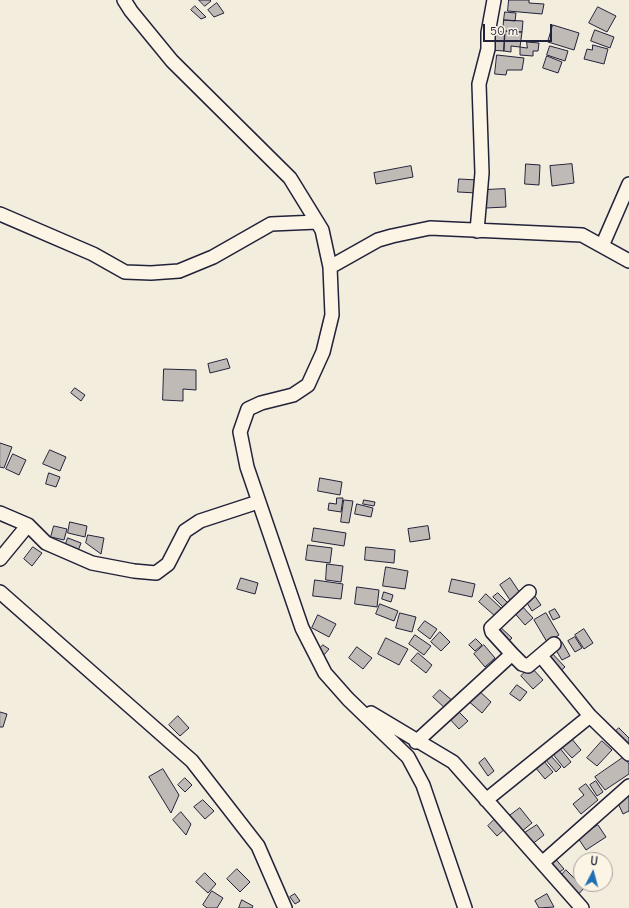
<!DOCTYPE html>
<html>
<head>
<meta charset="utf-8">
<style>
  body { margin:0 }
  #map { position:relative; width:629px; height:908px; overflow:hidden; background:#f3edde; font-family:Delius,sans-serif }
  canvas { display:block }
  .north { position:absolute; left:573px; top:852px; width:40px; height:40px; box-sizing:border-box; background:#fcf5e5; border:1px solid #a5a1a1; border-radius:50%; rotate:6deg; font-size:11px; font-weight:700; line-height:16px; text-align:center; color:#22223b }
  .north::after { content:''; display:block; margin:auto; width:14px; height:18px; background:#1f6fb2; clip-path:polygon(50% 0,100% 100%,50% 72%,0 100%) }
  .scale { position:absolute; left:483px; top:24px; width:69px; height:18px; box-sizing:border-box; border:2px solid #22223b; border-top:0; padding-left:5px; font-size:12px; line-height:14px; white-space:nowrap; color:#22223b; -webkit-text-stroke:3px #fcf5e5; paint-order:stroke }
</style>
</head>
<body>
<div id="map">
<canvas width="629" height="908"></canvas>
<div class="north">U</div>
<div class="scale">50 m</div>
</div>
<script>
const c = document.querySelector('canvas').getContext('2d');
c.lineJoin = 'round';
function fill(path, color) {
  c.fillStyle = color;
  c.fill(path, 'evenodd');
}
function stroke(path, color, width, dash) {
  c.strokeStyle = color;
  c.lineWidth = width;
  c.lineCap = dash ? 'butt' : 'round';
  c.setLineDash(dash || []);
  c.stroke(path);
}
const building = new Path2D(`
  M199,0H210L211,1L205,6Z
  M509,0H529V3L544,4L542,14L508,11Z
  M217,3L224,13L214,17L208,10Z
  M195,6L206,17L201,19L191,10Z
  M598,7L616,16L607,32L589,23Z
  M505,12L516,13L515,21L504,20Z
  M504,20L523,21L522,32L503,31Z
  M553,25L579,33L574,50L548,42Z
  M595,30L614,37L610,48L591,41Z
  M492,31L505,32L504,51L490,50Z
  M505,31L522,32L520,47L511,46V52L504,51Z
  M527,42L539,43L538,51H533V56L520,55V47L527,48Z
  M593,45L608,49L604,64L584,59L587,49L592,50Z
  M550,46L568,51L565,61L547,55Z
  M497,55L524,58L522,70H507L506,75L495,74Z
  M547,56L562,62L558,73L543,68Z
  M526,164L540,165L539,185L525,184Z
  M572,164L574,183L552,186L550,166Z
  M411,166L413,177L376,184L374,173Z
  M459,179L478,180L477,193L458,192Z
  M505,189L506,207L486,208L485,190Z
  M227,359L230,368L210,373L208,364Z
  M164,369L196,370V390L183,389V401L163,400Z
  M75,388L85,395L81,401L71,393Z
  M0,443L12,447L4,468L0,467Z
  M50,450L66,457L60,471L43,464Z
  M13,454L26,460L19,475L6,469Z
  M49,473L60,477L56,487L46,484Z
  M320,478L342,482L340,495L318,491Z
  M337,498H343L341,512L328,510L329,503L336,504Z
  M344,500L353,501L349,523L341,522Z
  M364,500L375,502L374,506L363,504Z
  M357,504L373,508L371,517L355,514Z
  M70,522L87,526L85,537L68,533Z
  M54,526L67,529L64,540L51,537Z
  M428,526L430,539L410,542L408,529Z
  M314,528L346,533L344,546L312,541Z
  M88,535L104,538L101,554L86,543Z
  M68,538L81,543L78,551L65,546Z
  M308,545L332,548L330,563L306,560Z
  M33,547L42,553L32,566L24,559Z
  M366,547L395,550L394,563L365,560Z
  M327,564L343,566L341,582L326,580Z
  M386,567L408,571L405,589L383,586Z
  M241,578L258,583L255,594L237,589Z
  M510,578L520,593L510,600L500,585Z
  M452,579L475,584L472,597L449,592Z
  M315,580L343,584L341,599L313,596Z
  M357,587L379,590L377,607L355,604Z
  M384,592L393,595L391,602L382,599Z
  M532,592L541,605L532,611L524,598Z
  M498,593L508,603L504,608L493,597Z
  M486,594L502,609L495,616L479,602Z
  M380,604L398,611L394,621L376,614Z
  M520,604L533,618L525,625L512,610Z
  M555,609L560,617L553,620L549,612Z
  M400,613L416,617L412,632L396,628Z
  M546,613L559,635L547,642L534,620Z
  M318,615L336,624L329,637L312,628Z
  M425,621L437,629L430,639L418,630Z
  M497,624L512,638L506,644L492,630Z
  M584,629L593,643L584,649L575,635Z
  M440,632L450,642L441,651L431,642Z
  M415,635L431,646L424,655L409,644Z
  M575,637L582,648L575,652L568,641Z
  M386,638L408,649L399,665L378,654Z
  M476,639L482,645L475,651L469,645Z
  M562,642L570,656L562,660L554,647Z
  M323,645L329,649L324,655L318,651Z
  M484,645L495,658L485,667L474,654Z
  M357,647L372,658L363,669L349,658Z
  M549,650L565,667L558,673L542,656Z
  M418,653L432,665L426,673L411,661Z
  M531,667L543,680L533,689L521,676Z
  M517,685L527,692L520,701L510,694Z
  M476,688L491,702L482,713L466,699Z
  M440,690L454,702L447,710L433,697Z
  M456,709L468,721L459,729L447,716Z
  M0,712L7,714L3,727H0Z
  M178,716L189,728L180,736L169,725Z
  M619,728L629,738V744L626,747L613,734Z
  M571,738L581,750L572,758L561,746Z
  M602,741L612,750L597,766L587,758Z
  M559,747L571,762L564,768L552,753Z
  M550,755L561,767L556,772L545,759Z
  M624,757L629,764V774L605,790L595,777Z
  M485,758L494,771L488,776L479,763Z
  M543,760L553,772L545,779L535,767Z
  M163,769L179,795L171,813L149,777Z
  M185,778L192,785L185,792L178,785Z
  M596,781L603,792L597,796L590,785Z
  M586,784L598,800L581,814L573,804L584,795L579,789Z
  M629,795V811L623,814L617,801Z
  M203,800L214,811L205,819L194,807Z
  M520,808L532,823L521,832L508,817Z
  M181,812L191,824L186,835L173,820Z
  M497,817L507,827L497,836L488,826Z
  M537,825L544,835L531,845L523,834Z
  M598,825L606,837L586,850L578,838Z
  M554,857L564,869L555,875L546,864Z
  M237,869L250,882L240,892L227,879Z
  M566,870L584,888L576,897L558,879Z
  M205,873L216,884L208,893L196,882Z
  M212,891L223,898L217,908H207L203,905Z
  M295,894L300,901L295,904L290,897Z
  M547,894L554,907L539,908L535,901Z
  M242,900L253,906L252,908H239Z`);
fill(building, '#bfbab6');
stroke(building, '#22223b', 1);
const minor = new Path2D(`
  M124,0L131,11L172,61L290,178L322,230L330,267L332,315L323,352L308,385L293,395L261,403L248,409L240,432L247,467L302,628L325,673L348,699L408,757L423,785L465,908
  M0,214L93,254L125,272L151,273L179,271L213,257L271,224L317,222
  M477,231L482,173L479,84L488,49V33L494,0
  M602,246L629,184
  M330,267L378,240L392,236L430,228L582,235L629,261
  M0,513L28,525
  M0,559L28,525L46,543L92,563L134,571L156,573L168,564L185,531L200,521L258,502
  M0,592L192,761L258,846L285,908
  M512,654L492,632L491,628L529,592
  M541,656L590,716L629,754
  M371,713L453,762L582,908
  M416,742L512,654L522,664L528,666L554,644
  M486,800L590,716
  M542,863L629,786`);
stroke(minor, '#22223b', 16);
stroke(minor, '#fcf5e5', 13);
</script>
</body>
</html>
